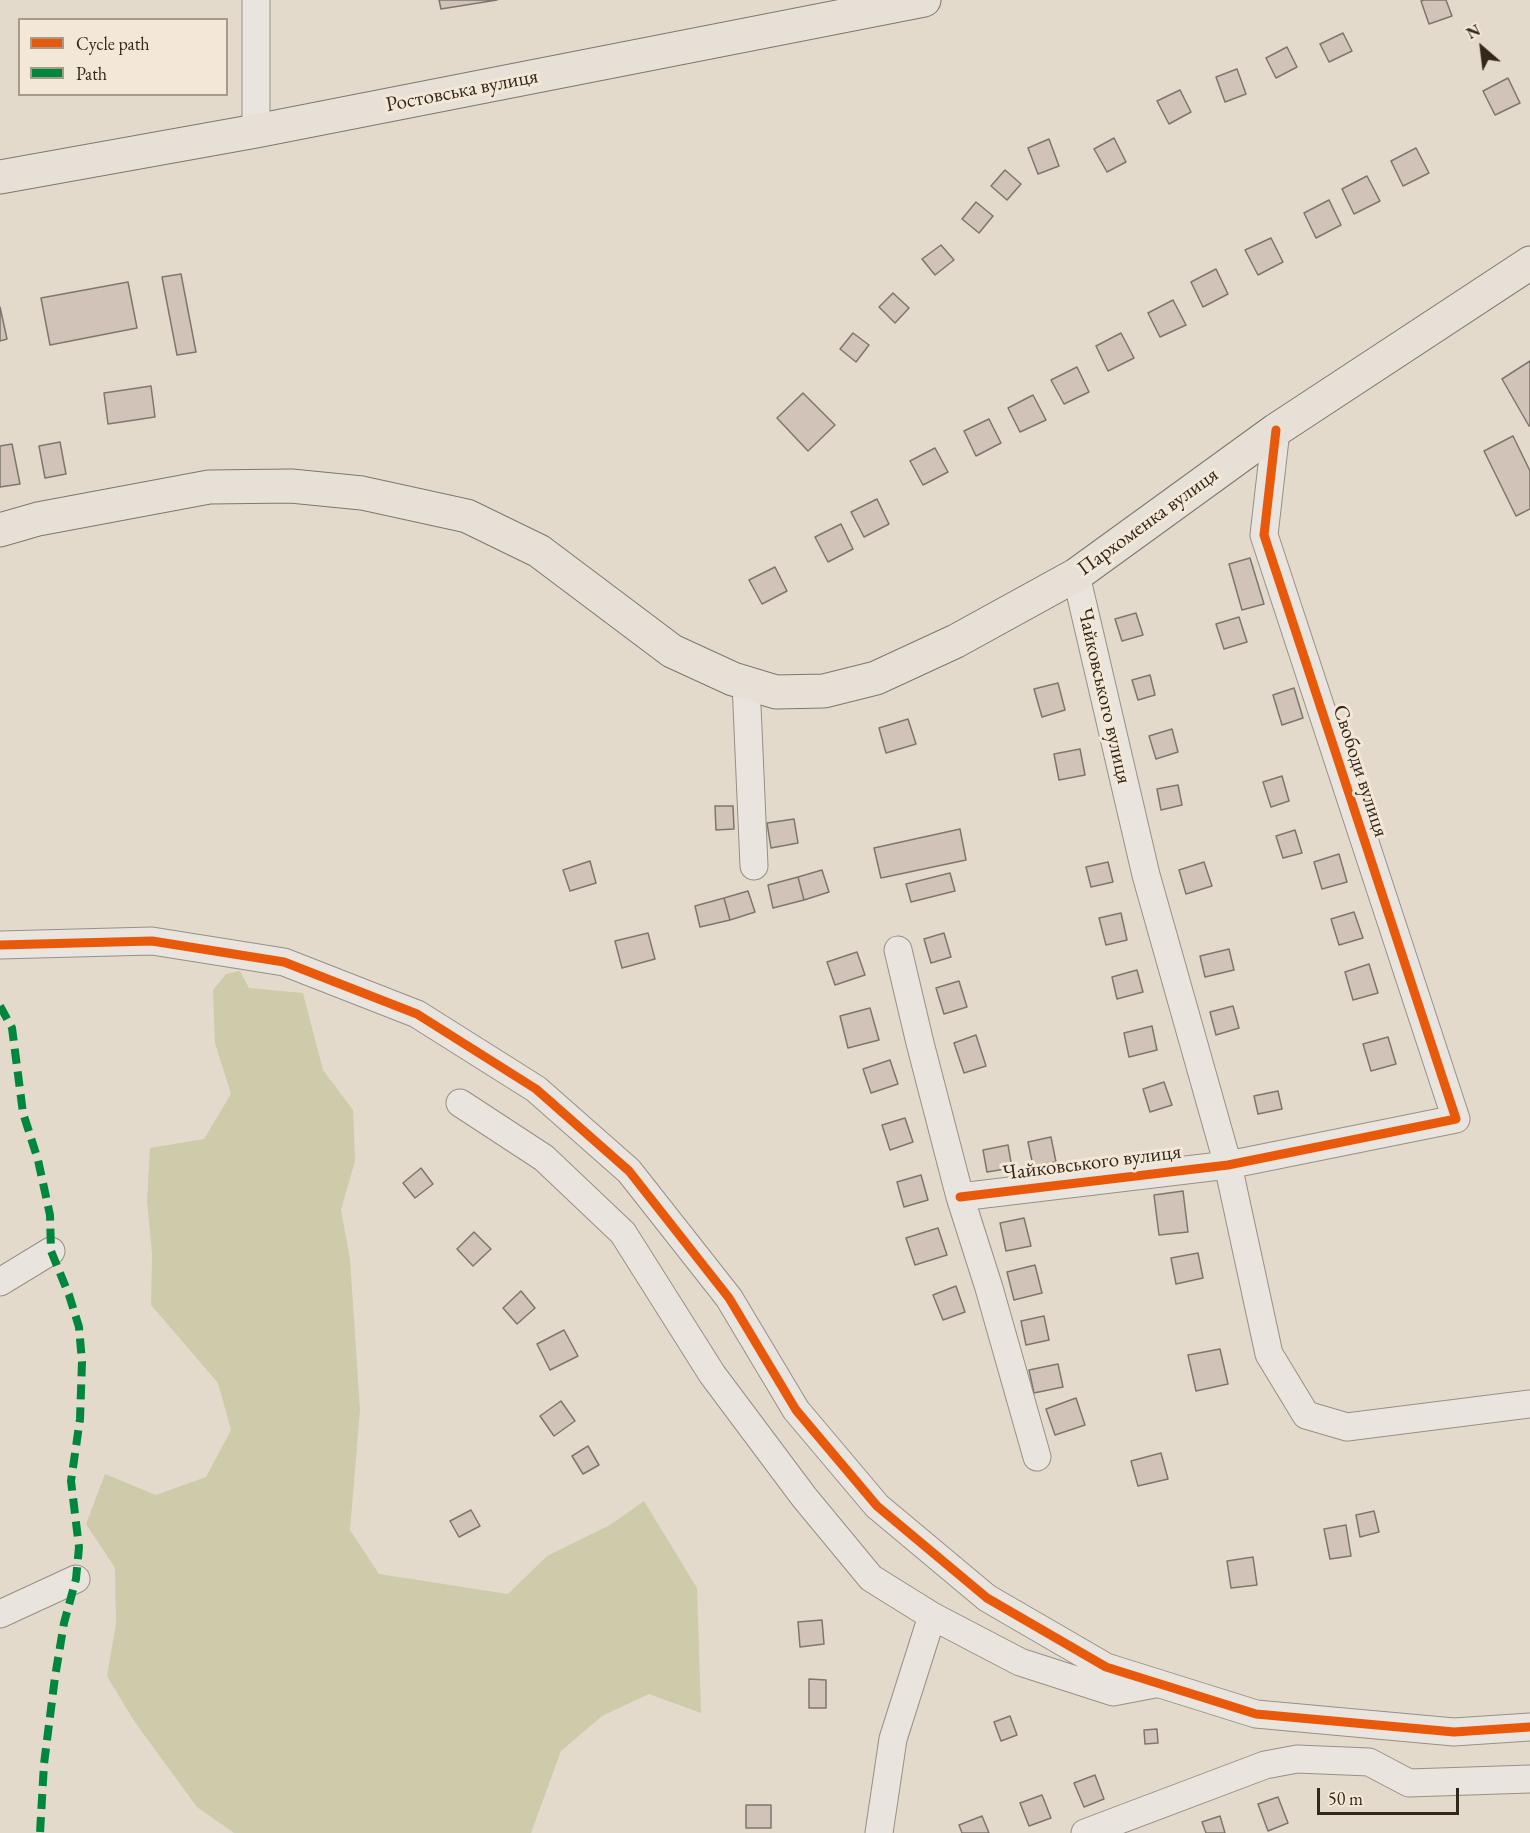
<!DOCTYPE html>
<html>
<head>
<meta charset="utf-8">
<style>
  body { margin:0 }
  #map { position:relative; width:1530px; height:1833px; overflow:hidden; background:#e3dacb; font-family:"EB Garamond",serif }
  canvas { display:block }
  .legend { position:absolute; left:18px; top:18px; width:210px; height:78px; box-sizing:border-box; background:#f3e8d7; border:2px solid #a69b8b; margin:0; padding:8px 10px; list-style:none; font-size:18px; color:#32271a }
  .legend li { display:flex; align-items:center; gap:12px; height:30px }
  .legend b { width:30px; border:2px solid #a69b8b }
  .north { position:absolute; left:1452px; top:18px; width:60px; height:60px; -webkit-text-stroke:4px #f3e8d7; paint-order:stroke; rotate:332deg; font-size:16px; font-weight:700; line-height:24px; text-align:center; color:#32271a }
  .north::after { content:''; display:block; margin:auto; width:21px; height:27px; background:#32271a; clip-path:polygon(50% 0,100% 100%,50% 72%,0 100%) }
  .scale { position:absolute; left:1317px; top:1788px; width:142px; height:27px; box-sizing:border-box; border:3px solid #32271a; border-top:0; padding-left:8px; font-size:18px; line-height:21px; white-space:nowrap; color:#32271a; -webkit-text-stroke:4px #f3e8d7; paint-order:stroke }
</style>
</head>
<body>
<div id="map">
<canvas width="1530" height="1833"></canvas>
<ul class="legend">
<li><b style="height:8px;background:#e8590c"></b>Cycle path</li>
<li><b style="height:8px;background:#00873e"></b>Path</li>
</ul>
<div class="north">N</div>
<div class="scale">50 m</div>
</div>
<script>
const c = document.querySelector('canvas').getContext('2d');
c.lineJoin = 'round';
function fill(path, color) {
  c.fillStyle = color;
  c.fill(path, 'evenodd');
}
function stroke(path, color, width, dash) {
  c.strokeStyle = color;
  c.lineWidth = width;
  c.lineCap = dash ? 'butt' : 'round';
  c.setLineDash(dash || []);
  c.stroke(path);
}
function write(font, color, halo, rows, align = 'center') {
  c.font = font + ' "EB Garamond",serif';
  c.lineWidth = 6;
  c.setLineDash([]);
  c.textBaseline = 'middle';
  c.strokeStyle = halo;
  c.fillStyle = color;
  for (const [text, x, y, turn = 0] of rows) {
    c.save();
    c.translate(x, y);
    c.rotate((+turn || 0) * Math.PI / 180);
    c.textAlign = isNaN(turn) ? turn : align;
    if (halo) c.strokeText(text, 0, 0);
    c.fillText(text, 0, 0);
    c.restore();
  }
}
fill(new Path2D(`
  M240,971L249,988L303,993L323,1070L353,1110L355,1161L341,1210L350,1259L360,1410L350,1530L379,1574L508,1594L547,1556L610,1525L644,1501L697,1588L701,1713L649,1694L602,1716L561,1751L531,1833H234L197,1807L134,1721L107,1676L116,1624L115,1568L86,1524L105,1474L156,1495L206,1477L231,1430L218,1383L151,1305L152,1254L147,1201L150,1148L204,1139L231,1094L215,1043L213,990L226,974Z`), '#cecbab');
const building = new Path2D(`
  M439,0H497L441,9Z
  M1424,0H1446L1452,16L1429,24L1421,1Z
  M1343,33L1352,51L1329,62L1320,44Z
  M1287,47L1297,67L1276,78L1266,58Z
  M1237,69L1246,94L1225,102L1216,77Z
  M1508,78L1520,103L1495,115L1483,91Z
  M1180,90L1191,112L1169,124L1157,101Z
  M1114,138L1126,162L1107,172L1094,149Z
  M1049,139L1059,166L1038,174L1028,148Z
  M1416,148L1429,173L1403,186L1391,161Z
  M1005,170L1021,184L1007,200L991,186Z
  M1367,176L1380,201L1354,214L1342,189Z
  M1329,200L1341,225L1316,238L1304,213Z
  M976,202L993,216L979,233L962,219Z
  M1271,238L1283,262L1258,275L1245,250Z
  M941,245L954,260L935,275L922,259Z
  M1216,269L1228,294L1203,307L1191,282Z
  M181,274L196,352L177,355L162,277Z
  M128,282L137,328L50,345L41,298Z
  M893,293L909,308L895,323L879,307Z
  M1173,300L1186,325L1160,337L1148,313Z
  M0,307L7,339L0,341Z
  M853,333L869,345L856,362L840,349Z
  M1121,333L1134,358L1108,371L1096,346Z
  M1530,361V426H1529L1502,379Z
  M1077,367L1089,392L1064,404L1051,380Z
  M151,386L155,417L108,424L104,393Z
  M803,393L835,425L808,451L777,418Z
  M1033,395L1046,420L1020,432L1008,408Z
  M989,419L1001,443L976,456L964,431Z
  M1513,436L1530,471V509L1516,516L1484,451Z
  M60,442L66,474L45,478L39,446Z
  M12,444L20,484L0,487V446Z
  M935,448L948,472L923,485L910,461Z
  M877,499L889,524L864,537L851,512Z
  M841,524L853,549L828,562L815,537Z
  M1250,558L1264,604L1242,610L1229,564Z
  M775,567L787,591L762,604L749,580Z
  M1136,613L1143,635L1122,641L1115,619Z
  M1239,617L1247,642L1224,649L1216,624Z
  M1150,675L1155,695L1138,700L1132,680Z
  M1058,683L1065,710L1042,717L1034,689Z
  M1294,688L1303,718L1282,725L1273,695Z
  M908,719L916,744L886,753L879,728Z
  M1172,729L1178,752L1156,759L1149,736Z
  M1080,749L1085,775L1059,780L1054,754Z
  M1282,776L1289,801L1271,807L1263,782Z
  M1178,785L1182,805L1161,810L1157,789Z
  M715,806H733L734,829L716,830Z
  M794,819L798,843L771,848L767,823Z
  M960,829L966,860L881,878L874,848Z
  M1295,830L1302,853L1283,858L1276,836Z
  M1339,854L1347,882L1322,889L1314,862Z
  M590,861L596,883L570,891L563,870Z
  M1108,862L1113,882L1091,887L1086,867Z
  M1204,862L1212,886L1186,894L1179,870Z
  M822,870L829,892L804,900L798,877Z
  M950,873L955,891L911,902L906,884Z
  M798,877L804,900L773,908L768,885Z
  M748,891L755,912L730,920L724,898Z
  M724,898L730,920L700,927L695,906Z
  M1354,912L1363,938L1339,945L1331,919Z
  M1121,913L1127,940L1106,945L1099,918Z
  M648,933L655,959L622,968L615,941Z
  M944,933L951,957L931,963L924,939Z
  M1229,949L1234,970L1205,977L1200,956Z
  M857,952L865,975L835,985L827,962Z
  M1369,964L1378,993L1353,1000L1345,972Z
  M1137,970L1143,992L1117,999L1112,977Z
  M959,981L967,1007L944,1014L936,988Z
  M1233,1006L1239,1028L1216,1035L1210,1012Z
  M870,1008L879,1040L848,1048L840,1016Z
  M1152,1026L1157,1050L1129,1057L1124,1033Z
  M976,1035L986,1066L964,1073L954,1043Z
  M1388,1037L1396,1064L1371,1071L1363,1044Z
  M890,1060L898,1084L871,1093L863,1069Z
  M1164,1082L1172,1105L1150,1112L1143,1089Z
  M1278,1091L1282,1109L1258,1114L1254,1096Z
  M905,1118L913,1142L890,1150L882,1125Z
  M1051,1137L1056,1162L1033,1166L1028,1142Z
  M1008,1145L1012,1168L987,1172L983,1150Z
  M421,1168L433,1184L415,1198L403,1183Z
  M921,1175L928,1200L904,1207L897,1182Z
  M1183,1191L1188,1232L1159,1235L1154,1195Z
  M1024,1218L1031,1246L1006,1251L1000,1223Z
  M938,1228L947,1255L915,1265L906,1238Z
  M474,1232L491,1249L473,1266L457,1249Z
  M1198,1253L1203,1278L1176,1284L1171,1258Z
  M1035,1265L1042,1293L1014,1300L1007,1272Z
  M956,1286L965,1312L943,1320L933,1295Z
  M521,1291L535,1308L517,1324L503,1308Z
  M1044,1316L1049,1340L1026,1345L1021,1321Z
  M564,1330L578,1356L550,1370L537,1344Z
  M1220,1349L1228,1384L1196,1391L1188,1355Z
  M1058,1364L1063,1387L1034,1393L1029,1370Z
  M1076,1398L1085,1425L1055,1435L1046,1409Z
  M561,1401L575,1421L554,1436L540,1416Z
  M588,1446L599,1465L583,1474L572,1456Z
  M1161,1453L1168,1479L1138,1486L1131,1461Z
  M471,1510L480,1526L459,1537L450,1521Z
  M1374,1511L1379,1532L1360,1537L1356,1515Z
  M1346,1525L1351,1556L1330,1559L1324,1529Z
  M1253,1557L1257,1585L1231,1588L1227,1561Z
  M822,1620L824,1644L800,1647L798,1622Z
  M809,1679L826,1680V1708H809Z
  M1010,1716L1017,1735L1001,1741L994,1722Z
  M1157,1729L1158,1743L1145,1744L1144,1730Z
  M1095,1775L1104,1799L1084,1807L1074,1783Z
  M1042,1795L1051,1818L1029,1826L1020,1803Z
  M1278,1797L1288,1823L1268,1831L1258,1804Z
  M746,1805H771V1828H746Z
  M982,1816L989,1833H962L959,1825Z
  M1220,1816L1225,1833H1206L1202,1822Z`);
fill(building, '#d1c3b8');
stroke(building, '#7d776e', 1.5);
const minor = new Path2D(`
  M256,131V0
  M1076,575L1146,875L1228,1165L1269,1354L1306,1415L1347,1427L1530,1404
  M746,683L754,866
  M0,945L152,941L284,962L417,1014L536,1089L629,1171L729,1298L796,1410L877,1506L987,1598L1106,1667L1256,1714L1454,1732L1530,1727
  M898,950L920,1043L960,1197L989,1288L1037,1457
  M460,1103L544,1158L623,1233L712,1374L804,1497L871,1578L932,1616L1020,1662L1113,1692L1155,1684
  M960,1197L1228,1165L1456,1119L1264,535L1276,430
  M0,1282L51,1251
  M0,1614L76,1579
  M879,1833L893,1739L932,1616
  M1085,1833L1265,1765L1297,1759L1369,1762L1409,1783L1530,1779`);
const major = new Path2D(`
  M0,530L38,519L209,487L291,486L362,493L467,516L539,551L672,651L733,679L776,692L824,691L876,678L956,641L1076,575L1276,430L1530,263`);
const highway = new Path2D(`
  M0,177L256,131L924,0`);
stroke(minor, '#979086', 29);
stroke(major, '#7d776e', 35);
stroke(highway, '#7d776e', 35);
stroke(minor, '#e9e4dd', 27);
stroke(major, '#e6e0d7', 33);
stroke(highway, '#e6e0d7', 33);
stroke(new Path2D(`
  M0,1006L12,1028L23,1113L38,1160L50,1215L51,1251L69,1295L79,1327L82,1362L80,1419L71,1481L79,1547L76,1579L64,1623L55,1677L44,1764L40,1833`), '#00873e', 8, [15, 8]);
stroke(new Path2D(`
  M0,945L152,941L284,962L417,1014L536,1089L629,1171L729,1298L796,1410L877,1506L987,1598L1106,1667L1256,1714L1454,1732L1530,1727
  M960,1197L1228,1165L1456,1119L1264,535L1276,430`), '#e8590c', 9);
write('21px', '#32271a', '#f3e8d7', [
  ["Ростовська вулиця",462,91,-11],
  ["Пархоменка вулиця",1148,522,-36],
  ["Чайковського вулиця",1104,696,77],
  ["Свободи вулиця",1360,771,72],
  ["Чайковського вулиця",1092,1163,-7]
]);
</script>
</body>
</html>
